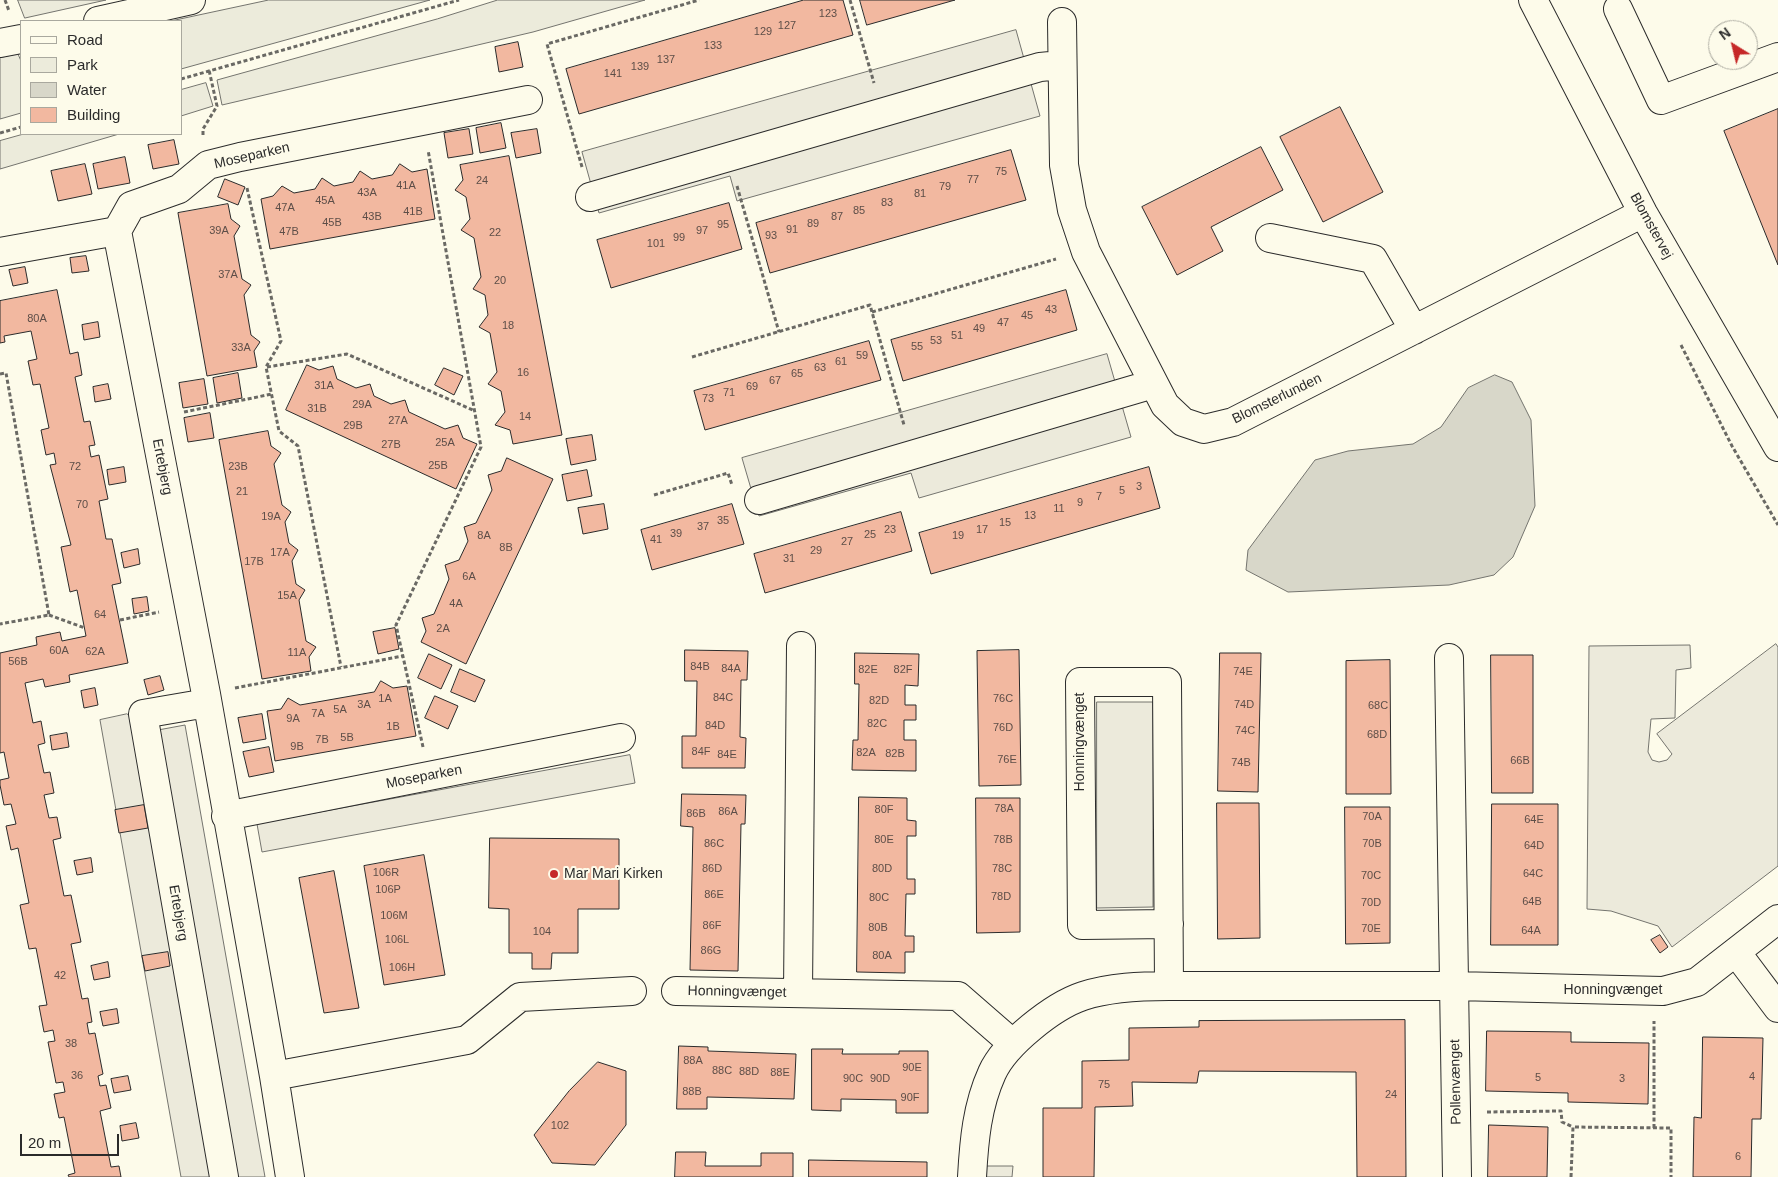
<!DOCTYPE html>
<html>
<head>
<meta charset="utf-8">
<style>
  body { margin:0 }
  #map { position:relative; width:1778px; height:1177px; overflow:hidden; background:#fdfbea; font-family:Helvetica,sans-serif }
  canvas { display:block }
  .legend { position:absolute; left:20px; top:20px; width:162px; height:115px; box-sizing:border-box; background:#fdfbea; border:1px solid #a9a89e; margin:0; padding:6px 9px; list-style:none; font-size:15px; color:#2b2b2b }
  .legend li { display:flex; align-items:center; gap:10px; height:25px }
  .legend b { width:25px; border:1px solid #a9a89e }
  .north { position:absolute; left:1708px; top:20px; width:50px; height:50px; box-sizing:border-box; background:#fdfbea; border:1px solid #a9a89e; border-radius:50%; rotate:324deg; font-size:14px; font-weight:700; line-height:20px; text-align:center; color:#2b2b2b }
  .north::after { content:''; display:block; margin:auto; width:18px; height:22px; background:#c62828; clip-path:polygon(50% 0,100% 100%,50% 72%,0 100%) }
  .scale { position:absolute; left:20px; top:1134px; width:99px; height:22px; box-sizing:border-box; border:2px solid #2b2b2b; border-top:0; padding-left:6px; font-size:15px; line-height:18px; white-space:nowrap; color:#2b2b2b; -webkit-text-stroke:4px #fdfbea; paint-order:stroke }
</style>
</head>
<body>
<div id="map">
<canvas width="1778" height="1177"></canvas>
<ul class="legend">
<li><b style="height:6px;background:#fdfbea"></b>Road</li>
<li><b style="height:14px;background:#ecebdb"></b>Park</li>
<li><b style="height:14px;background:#d8d7c9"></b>Water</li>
<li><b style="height:14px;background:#f2b8a0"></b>Building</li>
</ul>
<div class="north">N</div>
<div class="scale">20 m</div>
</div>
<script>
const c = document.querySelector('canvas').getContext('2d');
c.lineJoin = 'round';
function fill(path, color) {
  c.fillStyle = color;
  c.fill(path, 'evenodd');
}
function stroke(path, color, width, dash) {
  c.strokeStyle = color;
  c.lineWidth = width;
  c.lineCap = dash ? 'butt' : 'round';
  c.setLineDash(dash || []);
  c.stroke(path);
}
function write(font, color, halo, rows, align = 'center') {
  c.font = font + ' Helvetica,sans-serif';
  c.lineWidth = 4;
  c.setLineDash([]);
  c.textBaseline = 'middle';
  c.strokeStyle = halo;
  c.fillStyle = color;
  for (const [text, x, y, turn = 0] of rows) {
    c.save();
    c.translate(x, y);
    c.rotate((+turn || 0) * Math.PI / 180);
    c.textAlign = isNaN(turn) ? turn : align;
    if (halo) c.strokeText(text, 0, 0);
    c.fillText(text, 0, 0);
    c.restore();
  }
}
const green = new Path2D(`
  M18,0H106L25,18Z
  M269,0H430L181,69V21H171Z
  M498,0H645L533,32L222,105L217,80L437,19Z
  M18,54L21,61V113L0,119V58Z
  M206,83L213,106L181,116V90Z
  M24,134H119L0,169V141Z`);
fill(green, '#ecebdb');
stroke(green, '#74746e', 1);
const parking = new Path2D(`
  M1016,30L1040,116L737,201L730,176L599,213L582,152Z
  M1107,354L1131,437L919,498L911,473L759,516L742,458Z
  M1776,644L1778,647V866L1672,947L1658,926L1611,911L1587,909L1589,646L1690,645L1691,668L1676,670L1675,718L1651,719L1648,752L1652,760L1659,762L1667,760L1672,754L1657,734Z
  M1097,702H1153V907L1097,908Z
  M127,714L158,730L185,725L265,1177H181L100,720Z
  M630,755L635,783L262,852L257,824Z
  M987,1166H1013L1012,1177H987Z`);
fill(parking, '#eceadb');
stroke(parking, '#74746e', 1);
const water = new Path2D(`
  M1495,375L1512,382L1531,420L1535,506L1513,557L1494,575L1449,585L1288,592L1246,570L1248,550L1315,460L1348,451L1413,444L1441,427L1468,388Z`);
fill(water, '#d8d7c9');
stroke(water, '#74746e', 1);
const building = new Path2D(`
  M804,0H843L853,35L579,114L566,69Z
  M860,0H955L867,25Z
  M518,42L523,67L499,72L495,47Z
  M1340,107L1383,192L1323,222L1280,137Z
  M1778,109V265L1724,131Z
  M501,123L506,148L480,153L476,128Z
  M469,129L473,154L448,158L444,133Z
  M537,129L541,153L516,158L511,133Z
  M174,140L179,164L153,169L148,145Z
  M1261,147L1283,190L1211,227L1223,251L1177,275L1142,207Z
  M1011,150L1026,200L770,273L756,223Z
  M509,156L562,435L513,444L510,430L495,425L505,412L501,391L488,384L497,372L490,333L479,327L488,315L485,295L473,289L481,277L474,238L461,230L470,219L466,197L455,190L463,180L460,165Z
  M125,157L130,183L98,189L93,164Z
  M85,164L92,194L58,201L51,171Z
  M400,164L412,172L427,169L435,219L270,249L261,199L273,196L282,186L294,193L315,189L322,178L334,186L353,182L360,171L372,179L392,175Z
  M225,179L245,187L238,205L218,197Z
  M729,203L742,249L611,288L597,240Z
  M228,204L231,219L240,226L234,236L242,279L251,285L244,295L251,335L260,342L254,351L257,367L207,376L178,213Z
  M86,256L89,271L72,273L70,258Z
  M25,267L28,283L13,286L9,270Z
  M57,290L70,354L78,352L82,375L75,377L84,422L90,421L95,445L89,446L91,457L99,455L108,499L99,501L106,539H112L121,583L112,585L128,663L69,675L70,682L45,687L43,679L25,683L33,723L41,721L45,743L38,745L44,773L50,772L54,793L44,795L49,818L57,817L61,838L53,840L64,896L71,895L81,942L71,944L82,999L88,998L92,1022L87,1023L89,1034L95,1033L103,1074L98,1076L100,1086L106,1085L111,1108L100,1111L111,1167L119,1166L121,1177H69L68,1175L75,1173L64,1117L59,1118L54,1094L65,1092L63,1082L56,1083L48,1042L55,1041L53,1030L44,1032L39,1006L47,1005L36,948L29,949L20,905L29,903L18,848L11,850L6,826L16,824L11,804L4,805L0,785V780L9,778L4,752L0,753V653L37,645L36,637L60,632L62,641L86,636L77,590L70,592L61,547L71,545L50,465L56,464L54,453L46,455L41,430L49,428L40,384L33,385L28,361L37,359L31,331L4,336L5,342L0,343V301Z
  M1066,290L1077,330L903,381L891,340Z
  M98,322L100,337L84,340L82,325Z
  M869,341L881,380L705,430L694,391Z
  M307,365L319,370L333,366L337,379L356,388L370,384L374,396L391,404L405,400L409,412L445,429L458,425L463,438L477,444L456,489L286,410Z
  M444,368L463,376L454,395L435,385Z
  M238,373L242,398L217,403L213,378Z
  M204,379L208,404L183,408L179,383Z
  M108,384L111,399L95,402L93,387Z
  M210,413L214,438L188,442L184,418Z
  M268,431L271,446L281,453L274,464L282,505L291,512L285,522L289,543L298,550L292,561L296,584L305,590L299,600L306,641L316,647L309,657L311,671L262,679L219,440Z
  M592,435L596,460L571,465L566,439Z
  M507,458L553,479L466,664L421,642L426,631L422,618L434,614L449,579L445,565L459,560L468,541L464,527L476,523L492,490L488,475L501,471Z
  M124,467L126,482L109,485L107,470Z
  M1149,467L1160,508L931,574L919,533Z
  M587,470L592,496L567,501L562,475Z
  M604,504L608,529L583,534L578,508Z
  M732,504L744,544L652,570L641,530Z
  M901,512L912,551L765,593L754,554Z
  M138,549L140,564L124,568L121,553Z
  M147,597L149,611L134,614L132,599Z
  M395,628L399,649L378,654L373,632Z
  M685,650L748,651L747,680H741L740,737L746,738L745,768H682V736H696L697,681H685Z
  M1019,650L1021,785L979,786L977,651Z
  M855,653L919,654L918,686L905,685V705H916V720H904V740H916V771L852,770L853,740H858L859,684H855Z
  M1220,653H1261L1258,792L1218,791Z
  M429,654L452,665L441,689L418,678Z
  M1491,655H1533V793H1492Z
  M1390,660L1391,794H1346V661Z
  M460,669L485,680L475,702L451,692Z
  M160,676L164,690L148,695L144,680Z
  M381,681L393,688L407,686L416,736L275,761L267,711L281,709L288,698L300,705L374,692Z
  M95,688L98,705L84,708L81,691Z
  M435,696L458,706L448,729L425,718Z
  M262,714L266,739L243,743L238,718Z
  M67,733L69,747L52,750L50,736Z
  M269,747L274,772L249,777L243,752Z
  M682,794L746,795L745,824H741L738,971L690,970L693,827L681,826Z
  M859,797L907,798V820L916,821V836H907V879H915V894H906L905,936H914V952H905V973L857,972Z
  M976,798H1020V932L977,933Z
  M1217,803H1259L1260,938L1218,939Z
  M1492,804H1558V945H1491Z
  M144,805L148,828L119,833L115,810Z
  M1345,807H1390V943L1346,944Z
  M490,838L619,839V909H578V953H552L551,969H532V953H509V909L489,908Z
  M424,855L445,975L384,985L364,866Z
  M91,858L93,872L77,875L74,861Z
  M334,871L359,1008L324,1013L299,878Z
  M1660,935L1668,947L1660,953L1651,940Z
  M168,952L170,966L145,971L142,956Z
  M108,962L110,977L94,980L91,966Z
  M117,1009L119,1023L103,1026L100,1012Z
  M1405,1020L1406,1177H1357L1356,1072L1199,1071L1197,1083L1132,1082L1133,1106L1095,1107L1094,1177H1043V1108H1082V1061L1129,1060V1028L1199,1027V1021Z
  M1487,1031L1571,1032V1042L1649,1043L1648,1104L1568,1102V1093L1486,1091Z
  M1703,1037L1763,1038L1761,1119H1752L1751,1177H1693L1694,1117L1701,1118Z
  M679,1046L708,1047V1051L796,1054L794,1099L707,1097V1109H677Z
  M812,1049H843L842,1054H899V1051H928V1113H896V1100L841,1099V1111L812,1110Z
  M598,1062L626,1071V1125L595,1165L552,1163L534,1135L569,1091Z
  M128,1076L131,1090L114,1093L111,1079Z
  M136,1123L139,1138L122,1141L120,1126Z
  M1489,1125L1548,1127L1547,1177H1488Z
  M676,1152H706L705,1166H761V1153H793V1177H675Z
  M809,1160L927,1162V1177H809Z`);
fill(building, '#f2b8a0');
stroke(building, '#2b2b2b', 1);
const minor = new Path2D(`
  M1533,0L1643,213L1778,447
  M1618,9L1661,100L1778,57
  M98,21L191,0
  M1062,22L1064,165L1072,210L1086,252L1165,405L1183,422L1204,429L1233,422L1643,213
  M0,43L21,39
  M590,197L1040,67L1061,65
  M117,231L206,694L274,1076L290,1177
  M1270,238L1373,259L1414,330
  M0,252L117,231L131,206L179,189L208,165L240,157L528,100
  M759,500L1153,384
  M1449,658L1457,1177
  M207,703L143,714L224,1177
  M226,816L621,738
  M1169,924L1082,925L1080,682H1167L1169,986
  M1736,952L1778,1008
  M676,991L958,996L1012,1043
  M798,993L801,646
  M274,1076L467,1040L520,997L632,991
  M972,1177C974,1141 977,1106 992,1073C1005,1044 1053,1006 1083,996C1110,987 1141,986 1169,986H1455L1663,991L1697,982L1778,919`);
stroke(minor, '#2b2b2b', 30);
stroke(new Path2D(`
  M5,0L9,11
  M850,0L874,83
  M181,79L459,0
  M0,133L21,127
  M203,135V129L217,106L209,70
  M582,167L547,44L699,0
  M737,186L779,332
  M247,188L281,341L266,367L279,431L298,446L341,667
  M872,312L1056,259
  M1681,345L1732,446L1778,525
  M692,357L870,305L904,425
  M267,367L347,354L475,411
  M0,374L6,373L49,615L0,624
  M184,412L272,394
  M654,495L728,473L732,485
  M49,615L85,628
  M120,620L159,612
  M235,688L403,656
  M423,747L396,625L481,447L428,150
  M1487,1112L1561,1111L1562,1122L1573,1127
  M1654,1128V1021
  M1571,1177L1573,1127L1671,1128V1177`), '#6a6964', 3, [4, 2.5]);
stroke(minor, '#fdfbea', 28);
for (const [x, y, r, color] of [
  [554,874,5,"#c62828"]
]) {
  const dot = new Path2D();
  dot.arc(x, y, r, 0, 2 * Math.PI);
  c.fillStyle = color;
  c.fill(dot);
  stroke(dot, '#fdfbea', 2);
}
write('11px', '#5d4e48', null, [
  ["123",828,14],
  ["127",787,26],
  ["129",763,32],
  ["133",713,46],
  ["137",666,60],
  ["139",640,67],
  ["141",613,74],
  ["75",1001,172],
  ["77",973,180],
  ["24",482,181],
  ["41A",406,186],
  ["79",945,187],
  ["43A",367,193],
  ["81",920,194],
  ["45A",325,201],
  ["83",887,203],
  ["47A",285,208],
  ["85",859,211],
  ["41B",413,212],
  ["43B",372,217],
  ["87",837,217],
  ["45B",332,223],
  ["89",813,224],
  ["95",723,225],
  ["91",792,230],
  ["39A",219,231],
  ["97",702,231],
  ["47B",289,232],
  ["22",495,233],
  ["93",771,236],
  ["99",679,238],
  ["101",656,244],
  ["37A",228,275],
  ["20",500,281],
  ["43",1051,310],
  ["45",1027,316],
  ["80A",37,319],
  ["47",1003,323],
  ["18",508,326],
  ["49",979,329],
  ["51",957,336],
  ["53",936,341],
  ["55",917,347],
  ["33A",241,348],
  ["59",862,356],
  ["61",841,362],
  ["63",820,368],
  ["16",523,373],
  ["65",797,374],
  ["67",775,381],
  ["31A",324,386],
  ["69",752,387],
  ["71",729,393],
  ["73",708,399],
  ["29A",362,405],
  ["31B",317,409],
  ["14",525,417],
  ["27A",398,421],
  ["29B",353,426],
  ["25A",445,443],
  ["27B",391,445],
  ["25B",438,466],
  ["72",75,467],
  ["23B",238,467],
  ["3",1139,487],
  ["5",1122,491],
  ["21",242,492],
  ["7",1099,497],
  ["9",1080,503],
  ["70",82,505],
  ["11",1059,509],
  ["13",1030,516],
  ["19A",271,517],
  ["35",723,521],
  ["15",1005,523],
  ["37",703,527],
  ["23",890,530],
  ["17",982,530],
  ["39",676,534],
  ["25",870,535],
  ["8A",484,536],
  ["19",958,536],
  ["41",656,540],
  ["27",847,542],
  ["8B",506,548],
  ["29",816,551],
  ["17A",280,553],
  ["31",789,559],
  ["17B",254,562],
  ["6A",469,577],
  ["15A",287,596],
  ["4A",456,604],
  ["64",100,615],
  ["2A",443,629],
  ["60A",59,651],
  ["62A",95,652],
  ["11A",297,653],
  ["56B",18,662],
  ["84B",700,667],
  ["84A",731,669],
  ["82E",868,670],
  ["82F",903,670],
  ["74E",1243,672],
  ["84C",723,698],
  ["1A",385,699],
  ["76C",1003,699],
  ["82D",879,701],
  ["3A",364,705],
  ["74D",1244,705],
  ["68C",1378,706],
  ["5A",340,710],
  ["7A",318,714],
  ["9A",293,719],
  ["82C",877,724],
  ["84D",715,726],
  ["1B",393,727],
  ["76D",1003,728],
  ["74C",1245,731],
  ["68D",1377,735],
  ["5B",347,738],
  ["7B",322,740],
  ["9B",297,747],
  ["84F",701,752],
  ["82A",866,753],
  ["82B",895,754],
  ["84E",727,755],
  ["76E",1007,760],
  ["66B",1520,761],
  ["74B",1241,763],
  ["78A",1004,809],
  ["80F",884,810],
  ["86A",728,812],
  ["86B",696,814],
  ["70A",1372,817],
  ["64E",1534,820],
  ["80E",884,840],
  ["78B",1003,840],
  ["86C",714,844],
  ["70B",1372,844],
  ["64D",1534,846],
  ["86D",712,869],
  ["80D",882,869],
  ["78C",1002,869],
  ["106R",386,873],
  ["64C",1533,874],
  ["70C",1371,876],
  ["106P",388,890],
  ["86E",714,895],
  ["78D",1001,897],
  ["80C",879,898],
  ["64B",1532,902],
  ["70D",1371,903],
  ["106M",394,916],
  ["86F",712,926],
  ["80B",878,928],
  ["70E",1371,929],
  ["64A",1531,931],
  ["104",542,932],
  ["106L",397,940],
  ["86G",711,951],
  ["80A",882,956],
  ["106H",402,968],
  ["42",60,976],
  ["38",71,1044],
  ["88A",693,1061],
  ["90E",912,1068],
  ["88C",722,1071],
  ["88D",749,1072],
  ["88E",780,1073],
  ["36",77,1076],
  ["4",1752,1077],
  ["5",1538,1078],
  ["90C",853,1079],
  ["90D",880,1079],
  ["3",1622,1079],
  ["75",1104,1085],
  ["88B",692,1092],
  ["24",1391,1095],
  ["90F",910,1098],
  ["102",560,1126],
  ["6",1738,1157]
]);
write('14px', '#2b2b2b', '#fdfbea', [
  ["Moseparken",252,156,-13],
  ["Blomstervej",1651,226,61],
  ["Blomsterlunden",1277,399,-26],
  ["Ertebjerg",162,467,79],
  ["Honningvænget",1080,742,-90],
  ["Moseparken",424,777,-11],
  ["Ertebjerg",178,913,80],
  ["Honningvænget",1613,990],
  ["Honningvænget",737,992,1],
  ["Pollenvænget",1456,1082,-91]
]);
write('14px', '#2b2b2b', '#fdfbea', [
  ["Mar Mari Kirken",564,874]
], 'left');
</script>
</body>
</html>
